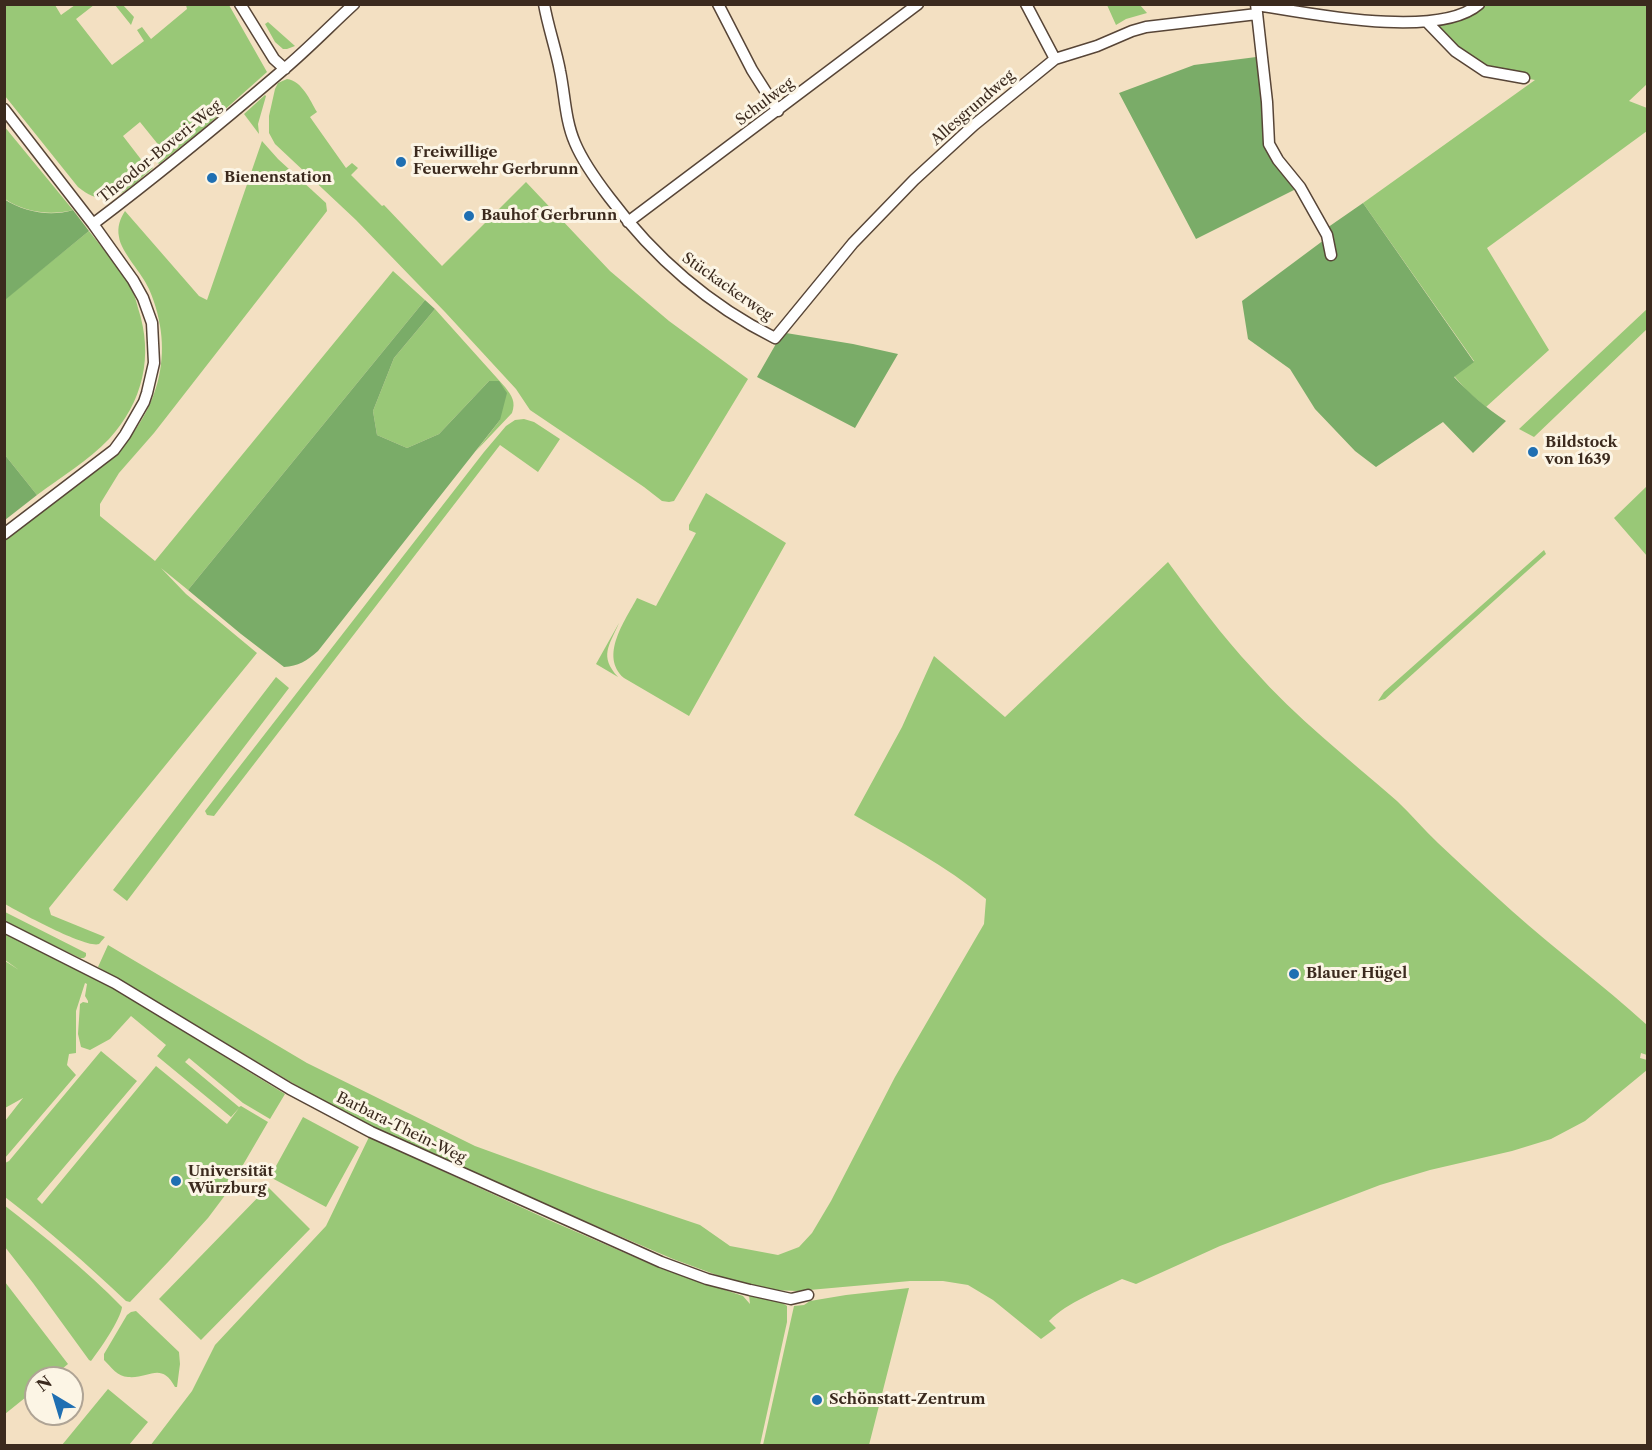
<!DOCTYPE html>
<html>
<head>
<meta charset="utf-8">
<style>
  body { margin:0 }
  #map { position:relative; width:1652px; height:1450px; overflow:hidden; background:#f3e0c2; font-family:"Libre Caslon Text",serif }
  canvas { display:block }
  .frame { position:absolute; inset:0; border:6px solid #3b2a1e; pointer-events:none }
  .north { position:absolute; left:24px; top:1366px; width:60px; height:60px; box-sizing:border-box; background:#fcf5e5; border:2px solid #afa495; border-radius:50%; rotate:322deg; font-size:16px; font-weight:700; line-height:24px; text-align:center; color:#3b2a1e }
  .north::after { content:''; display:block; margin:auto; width:21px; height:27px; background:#1f6fb2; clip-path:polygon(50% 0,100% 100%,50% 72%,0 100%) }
</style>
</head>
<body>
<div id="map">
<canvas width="1652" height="1450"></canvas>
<div class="frame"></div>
<div class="north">N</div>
</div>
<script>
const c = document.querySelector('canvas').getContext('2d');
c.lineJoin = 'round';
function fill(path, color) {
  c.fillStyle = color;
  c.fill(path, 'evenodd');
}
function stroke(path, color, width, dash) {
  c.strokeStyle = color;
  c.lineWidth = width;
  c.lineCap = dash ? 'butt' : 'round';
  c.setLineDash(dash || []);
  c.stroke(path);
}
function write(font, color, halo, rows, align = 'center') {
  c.font = font + ' "Libre Caslon Text",serif';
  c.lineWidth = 6;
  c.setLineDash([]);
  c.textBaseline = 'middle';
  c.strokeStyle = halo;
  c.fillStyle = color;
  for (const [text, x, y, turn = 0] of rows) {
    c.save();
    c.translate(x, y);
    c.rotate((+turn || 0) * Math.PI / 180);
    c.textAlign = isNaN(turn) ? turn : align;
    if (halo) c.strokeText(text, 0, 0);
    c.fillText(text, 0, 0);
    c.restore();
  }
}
fill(new Path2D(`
  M5,4L55,5L61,15L75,5H94L76,19L112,65L144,41L137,30L142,27L151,39L187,9L186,5H229L267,72L203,129L159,164L156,161L165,153L140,122L123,136L143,162L147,160L153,168C127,189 110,213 78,187L5,96Z
  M115,5H123L134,17L131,25Z
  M1107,5H1140L1147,13L1126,19L1116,25Z
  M1479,5H1647V84L1629,101L1647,108V131L1487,248L1549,350L1486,407L1468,392L1454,376L1474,361L1363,203L1535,80L1485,71L1427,22Z
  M268,22L295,46L287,49H283L275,42L265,24Z
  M287,79C302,81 310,100 317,112L310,117L346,168L352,163L358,168L351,175L382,206L384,205L442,266L526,182L610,271L669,321L748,379L674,501L669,502L662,501L644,487L530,410L516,389L445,312L356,220L275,144L269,133V116L275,89L278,83Z
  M265,95L266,96L258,124L259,134L244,114Z
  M4,126L73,210C50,216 24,212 5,199Z
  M262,141L278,159L326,203L327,211L154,433L119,473L100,504V516L155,561L393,271L425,300L188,590L161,568L186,594L257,653L49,908L51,915L105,937C104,938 100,943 99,944C87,949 19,912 5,904V540L109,461C158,413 177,354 149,289C142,273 121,252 119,237C117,227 120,219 125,211L199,296L207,300Z
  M89,231C103,249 119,267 130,286C134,293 136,300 138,308C154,356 143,402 109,439C89,460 60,478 37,495L5,455L4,300Z
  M435,309L505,387C512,396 516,402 512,413L476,451L500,420L489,381L439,434L407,448L377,435L373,411L394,358Z
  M1647,309V329L1534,437L1519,429Z
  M524,419L534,422L560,439L538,472L500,445L214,816L207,815L205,811L484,452L506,426L515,420Z
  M1647,486V556L1614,518Z
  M706,493L786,543L689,716L624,678C599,656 625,621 637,598L656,606L696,533L689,530V525Z
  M1544,550L1546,554L1385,699L1378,701L1384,692Z
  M1168,562C1195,599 1222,636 1253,669C1296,718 1348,758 1397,801C1411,814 1424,830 1438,843C1462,866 1487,888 1512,911C1556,950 1603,985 1647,1025V1055L1641,1053L1640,1058L1647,1060V1070L1585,1121L1551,1139L1512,1151L1430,1170L1380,1185L1220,1246L1136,1284L1122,1279C1098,1291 1068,1302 1049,1321L1056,1328L1041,1339L993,1300L968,1285L943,1281H910L798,1291L771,1290L722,1277L673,1259L533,1199L371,1126L306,1091L98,967L108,945L307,1063L475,1146L593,1189L700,1225L730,1246L778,1255L799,1247L812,1233L831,1201L895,1077L984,924L986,899C946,866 899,841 854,815L902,727L934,656L1005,717Z
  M619,623C609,646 599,656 618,677L596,664Z
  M276,677L289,688L127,901L113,890Z
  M5,912L86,953V956L84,958H80L5,922Z
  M4,933L105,983L285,1094L270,1119L243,1103L189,1058L185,1062L239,1107L241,1106L268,1122L226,1194L208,1218L169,1261L130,1302L126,1301C87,1264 47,1229 5,1197V1163L9,1161L101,1051L137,1081L37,1199L42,1204L156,1066L227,1124L239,1108L231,1117L157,1056L166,1045L131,1016L110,1039L90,1050L81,1047L78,1034L80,1004L83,1002L88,1003V1001L85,996L87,984L85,983L76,1011V1053L69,1054L67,1065L76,1075L5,1158V1121L23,1098L5,1108V961L19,970L5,960Z
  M303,1117L359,1147L326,1207L270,1177Z
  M369,1137L549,1220L662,1269L743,1296L750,1304L749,1295L781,1302L787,1306V1322L760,1445L150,1446L192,1391L215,1345L326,1226Z
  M268,1187L310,1229L201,1340L159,1299Z
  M4,1205C45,1237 86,1270 122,1307C121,1319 99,1351 91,1361L89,1360L33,1283L5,1247Z
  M5,1282L68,1364L51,1378H36V1389L5,1414Z
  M909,1288L869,1445H763L794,1306L804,1305L810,1301L846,1295Z
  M136,1311L179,1352L180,1364L177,1387H175C161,1361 149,1379 128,1377C118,1377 111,1367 104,1360V1354L127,1315L131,1312Z
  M108,1389L148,1422L129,1445H62Z`), '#99c877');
fill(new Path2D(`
  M1264,56L1269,144L1300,187L1196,239L1119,93L1194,65Z
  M4,199C24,212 50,217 73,210L89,231L5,300Z
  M1363,203L1474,362L1454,377C1470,394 1486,408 1506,421L1473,453L1443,422L1376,467L1355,451L1315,409L1290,369L1248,339L1242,301L1328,237L1324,230Z
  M425,300L435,309L394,358L373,411L377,435L407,448L439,434L489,381H499L507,393L500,420L318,651C307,661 298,666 284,667L241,634L188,590Z
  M786,333L853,344L898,354L855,428L757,377L781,335Z
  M5,455L37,495L5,520Z`), '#7aac68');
const street = new Path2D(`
  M240,4L274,59L285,69
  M544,4C548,27 556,49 560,71C565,95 565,120 575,143C583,162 596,180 609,197C653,256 709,305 775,338L853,243L914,180L974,125L1055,59L1097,46L1132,31L1146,27L1257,14
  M718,4L752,70L778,111
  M1026,4L1055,59
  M1256,4L1267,102L1269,144L1278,160L1300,187L1327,235L1331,255
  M1257,5C1308,13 1438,40 1479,4
  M1427,22L1455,51L1485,71L1524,78
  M4,109L93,224L133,280L143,298L152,323L154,363L147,393L144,402L125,435L114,450L4,534
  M628,222L918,4
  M93,224C158,175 221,123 283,70C308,49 330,26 354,4
  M4,927L115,983L290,1089L371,1132L661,1262L707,1279L750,1290L791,1299L808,1295`);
stroke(street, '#574537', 13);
stroke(street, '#fff', 10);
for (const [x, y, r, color] of [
  [401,162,6,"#1f6fb2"],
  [212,178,6,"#1f6fb2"],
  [469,216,6,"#1f6fb2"],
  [1533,452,6,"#1f6fb2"],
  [1294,974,6,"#1f6fb2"],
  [176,1181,6,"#1f6fb2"],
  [817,1400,6,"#1f6fb2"]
]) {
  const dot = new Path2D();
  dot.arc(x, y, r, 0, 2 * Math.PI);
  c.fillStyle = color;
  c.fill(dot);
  stroke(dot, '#fcf5e5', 2);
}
write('15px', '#3b2a1e', '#fcf5e5', [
  ["Schulweg",765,102,-37],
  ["Allesgrundweg",973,108,-41],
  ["Theodor-Boveri-Weg",160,152,-39],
  ["Stückackerweg",727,287,35],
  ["Barbara-Thein-Weg",401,1128,26]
]);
write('bold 15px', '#3b2a1e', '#fcf5e5', [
  ["Freiwillige",413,153],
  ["Feuerwehr Gerbrunn",413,170],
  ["Bienenstation",224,178],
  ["Bauhof Gerbrunn",481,216],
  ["Bildstock",1545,443],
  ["von 1639",1545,460],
  ["Blauer Hügel",1306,974],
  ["Universität",188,1172],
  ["Würzburg",188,1189],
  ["Schönstatt-Zentrum",829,1400]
], 'left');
</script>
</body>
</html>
